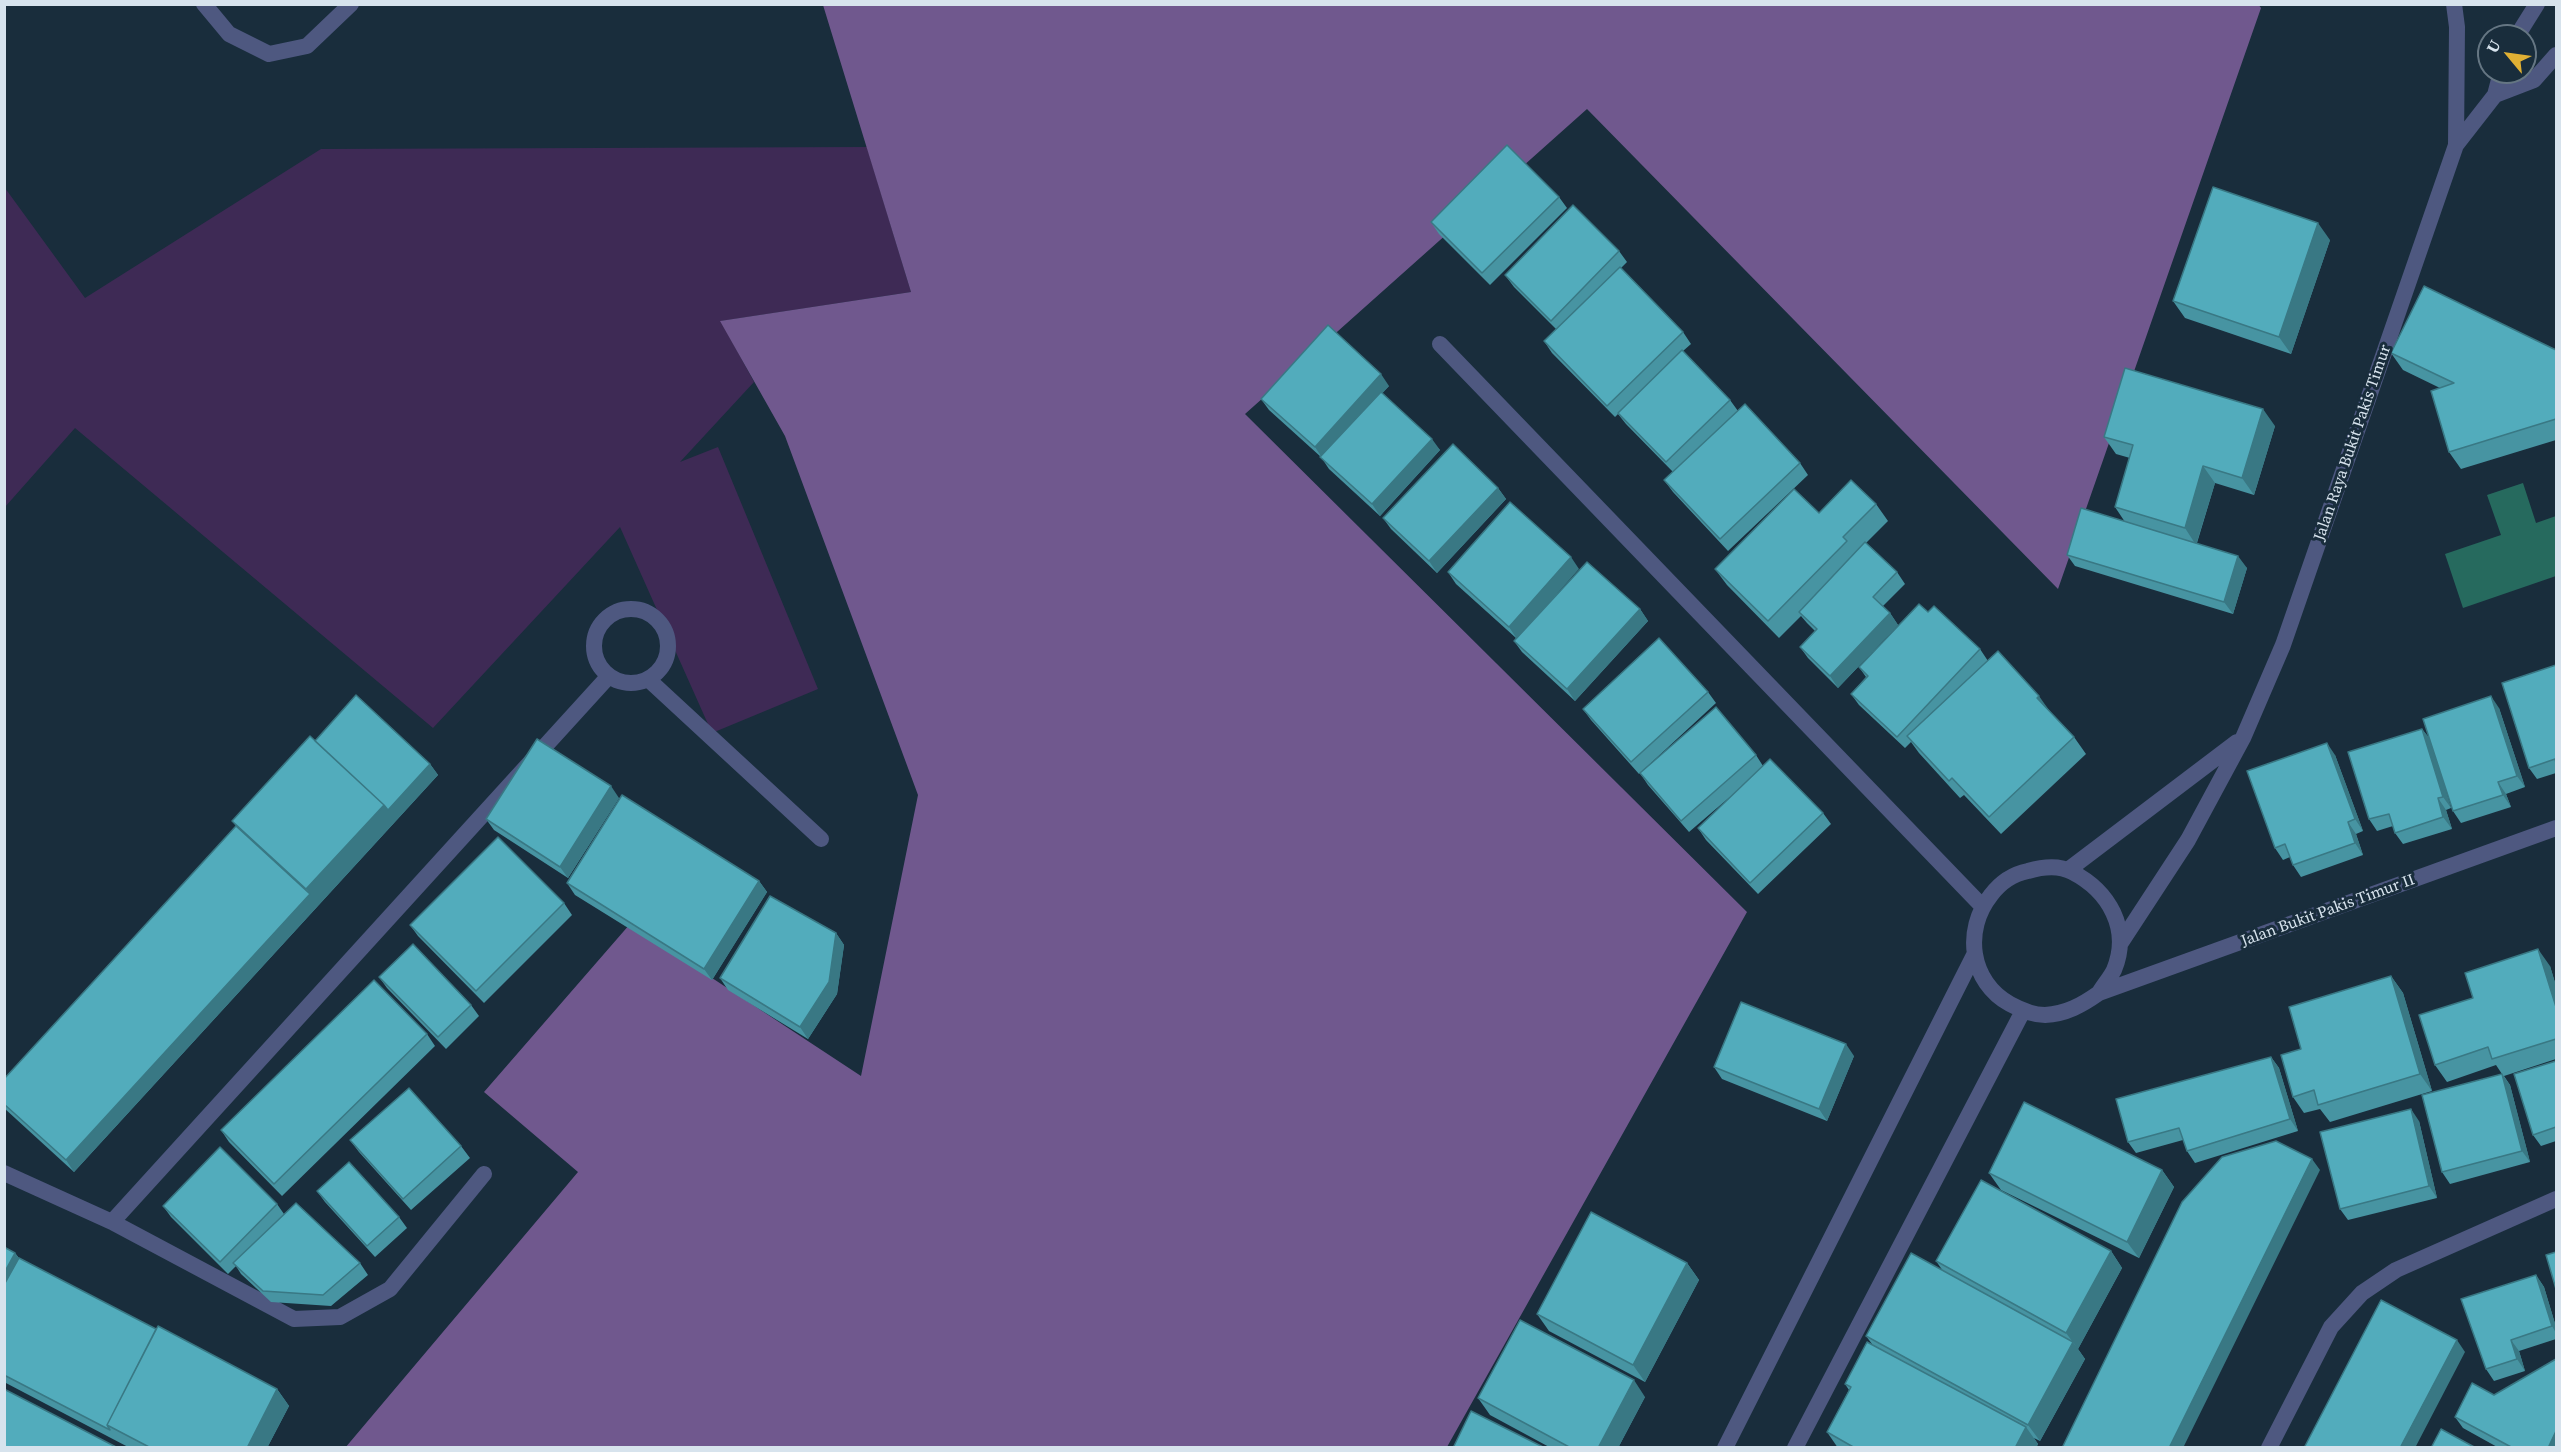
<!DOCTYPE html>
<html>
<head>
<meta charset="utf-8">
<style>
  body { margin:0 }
  #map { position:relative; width:2561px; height:1452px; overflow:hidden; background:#192d3c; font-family:"Source Serif 4",serif }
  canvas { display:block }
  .frame { position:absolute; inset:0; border:6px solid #d7e3ed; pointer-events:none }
  .north { position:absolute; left:2477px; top:24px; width:60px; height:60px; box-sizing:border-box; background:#192d3c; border:2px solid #657683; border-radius:50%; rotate:299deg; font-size:16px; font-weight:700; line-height:24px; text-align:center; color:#d7e3ed }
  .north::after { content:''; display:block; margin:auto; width:21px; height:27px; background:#e0b034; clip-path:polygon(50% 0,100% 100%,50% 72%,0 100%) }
</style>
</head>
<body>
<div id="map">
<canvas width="2561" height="1452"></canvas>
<div class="frame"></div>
<div class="north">U</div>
</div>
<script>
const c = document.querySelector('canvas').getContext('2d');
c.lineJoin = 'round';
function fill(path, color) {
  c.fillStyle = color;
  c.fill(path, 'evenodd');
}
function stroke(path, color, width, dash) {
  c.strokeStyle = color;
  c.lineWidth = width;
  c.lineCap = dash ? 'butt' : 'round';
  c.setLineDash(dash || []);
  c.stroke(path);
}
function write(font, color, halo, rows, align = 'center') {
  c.font = font + ' "Source Serif 4",serif';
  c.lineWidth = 6;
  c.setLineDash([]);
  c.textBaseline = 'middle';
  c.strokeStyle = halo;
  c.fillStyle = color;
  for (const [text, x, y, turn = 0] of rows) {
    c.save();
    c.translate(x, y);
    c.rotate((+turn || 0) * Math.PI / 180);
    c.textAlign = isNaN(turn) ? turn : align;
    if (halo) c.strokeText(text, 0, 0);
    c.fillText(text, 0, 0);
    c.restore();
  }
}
fill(new Path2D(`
  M867,147L911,292L721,321L754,382L680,462L718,447L818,689L712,733L620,527L433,728L75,428L5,507V188L85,298L321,149Z`), '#3e2a55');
fill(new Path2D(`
  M2258,4L2261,8L2058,589L1587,109L1245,414L1747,912L1447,1447L345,1448L578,1172L484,1092L630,924L861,1076L918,795L785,436L720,321L911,292L823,5Z`), '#70588e');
fill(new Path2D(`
  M2523,483L2536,523L2556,516V576L2463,608L2445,554L2501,535L2487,495Z`), '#266a5e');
stroke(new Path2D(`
  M204,4L229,34L269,54L307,46L351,4
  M2454,4L2457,27L2456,145
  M2517,36L2537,4
  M2495,95L2534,80L2556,55
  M1440,344L1982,906
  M594 646a37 37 0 1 1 74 0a37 37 0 1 1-74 0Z
  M649,680L821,839
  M2068,870L2237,742
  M2120,944L2188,840L2243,738L2283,645L2456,145L2495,95L2501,72
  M2099,993C2103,986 2110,978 2114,970C2131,929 2109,891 2072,872C2059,865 2042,867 2028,871C2013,874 2000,883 1991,895C1963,930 1970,982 2010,1004C2021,1010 2032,1015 2045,1015C2066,1014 2082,1005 2099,993L2556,828
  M4,1173L112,1222L294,1319L340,1317L390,1289L484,1174
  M112,1222L608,677
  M1725,1448L1974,955
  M1795,1448L2023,1011
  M2269,1448L2331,1327L2362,1293L2396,1270L2556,1199`), '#4e5880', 16);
fill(new Path2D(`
  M1559,197L1567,208L1490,285L1439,234L1431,222Z
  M2330,240L2291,354L2185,318L2173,301Z
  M1619,251L1627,262L1621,268L1683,332L1691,344L1683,351L1730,400L1738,411L1800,463L1808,475L1728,551L1673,492L1664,480L1673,472L1626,424L1618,414L1615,417L1552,353L1544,341L1556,329L1514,287L1505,275Z
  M2556,350V440L2461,469L2449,452L2440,388L2403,370L2391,353Z
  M1389,386L1382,393L1440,450L1380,516L1329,469L1321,457L1269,410L1261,399Z
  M2275,426L2254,495L2215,483L2197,543L2247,568L2233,614L2075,566L2067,555L2125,522L2115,507L2130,458L2116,454L2104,437Z
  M1498,488L1506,499L1437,573L1391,529L1383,518Z
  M1876,504L1888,521L1866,543L1897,572L1905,584L1883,606L1890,613L1898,625L1838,688L1808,658L1800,647L1815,631L1807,623L1801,616L1779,638L1727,585L1715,569L1819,513Z
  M1448,572L1640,609L1648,621L1575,701L1522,652L1514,641L1516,638L1456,584Z
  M1928,612L1980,649L1988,661L2051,713L2074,737L2086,754L2001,834L1964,795L1960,798L1919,753L1911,742L1905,748L1859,705L1851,694L1866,677L1859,667Z
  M2556,665V773L2537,779L2529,768Z
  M1708,692L1716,703L1639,774L1591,720L1583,709Z
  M2499,708L2525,787L2506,794L2511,807L2461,823L2453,811L2442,778L2451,808L2446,810L2452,829L2403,844L2395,833L2393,826L2377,831L2369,819L2422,729L2429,738Z
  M315,741L430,764L438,775L74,1172L4,1108V1079L236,826L232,821Z
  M1756,755L1763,766L1823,813L1831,824L1758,894L1706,840L1698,828L1738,790L1689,832L1648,785L1640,773Z
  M2335,755L2363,831L2356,834L2363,855L2301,877L2293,865L2290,857L2283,860L2275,848Z
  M619,798L568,878L494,830L486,819Z
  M759,881L767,892L712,980L575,895L567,883Z
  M564,903L572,915L484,1003L418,936L410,925Z
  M836,933L844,945L837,994L808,1039L728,990L720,978Z
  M2550,966L2556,986V1059L2504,1076L2510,1085L2530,1162L2450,1184L2442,1172L2502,1074L2496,1065L2447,1082L2435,1065L2473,998Z
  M2391,976L2403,993L2432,1091L2330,1122L2320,1109L2304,1113L2293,1097L2301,1049Z
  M379,977L471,1005L479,1016L446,1049L387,988Z
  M427,1034L435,1046L282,1196L229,1142L221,1130Z
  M1854,1056L1827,1121L1722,1079L1714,1067Z
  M2271,1057L2279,1068L2298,1131L2195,1163L2187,1151L2183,1140L2136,1153L2128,1142Z
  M2556,1061V1141L2541,1146L2533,1135Z
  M2419,1121L2437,1198L2348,1220L2340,1209Z
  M350,1140L461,1146L470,1158L411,1210L359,1152Z
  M2162,1170L2174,1187L2139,1258L2001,1190L1989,1173Z
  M317,1191L399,1217L407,1228L375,1257L325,1202Z
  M277,1204L284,1214L360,1263L368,1275L331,1306L271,1302L241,1274L236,1266L228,1274L171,1217L163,1206Z
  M4,1247L15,1253L19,1258L156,1329L277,1389L289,1406L267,1448H130L4,1382Z
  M2111,1251L2122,1268L2078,1349L2085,1359L2040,1441L2034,1438L2038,1444L2036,1448H1838L1827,1432L1849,1390L1845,1384L1872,1344L1866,1336L1943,1271L1936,1261Z
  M1687,1263L1699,1280L1645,1382L1549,1331L1537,1314Z
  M2536,1275L2544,1287L2556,1327V1339L2519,1351L2525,1371L2494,1381L2486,1369Z
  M1645,1397L1618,1448H1551L1490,1415L1478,1398Z
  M2455,1417L2556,1448H2499L2463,1428Z`), '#4794a2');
fill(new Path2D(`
  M2318,223L2330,240L2291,354L2279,337Z
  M1381,374L1389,386L1323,459L1315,447Z
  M2263,409L2275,426L2254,495L2242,478Z
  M1432,439L1440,450L1380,516L1372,504Z
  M2203,466L2215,483L2196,545L2185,528Z
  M1498,488L1506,499L1437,573L1429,561Z
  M2238,556L2247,568L2233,614L2224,602Z
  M1571,557L1579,569L1517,639L1509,627Z
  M1640,609L1648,621L1575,701L1567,689Z
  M1890,613L1898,625L1838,688L1830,676Z
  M2039,696L2051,713L2037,698Z
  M2491,696L2499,708L2525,787L2517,776Z
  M2422,729L2431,740L2451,808L2443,797Z
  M2327,743L2335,755L2363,831L2355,819Z
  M430,764L438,775L74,1172L66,1160L310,894L306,889L384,805Z
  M2498,782L2506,794L2511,807L2503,795Z
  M611,786L619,798L568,878L560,867Z
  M2438,798L2446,810L2452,829L2443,817Z
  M2348,822L2356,834L2363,855L2355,843Z
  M759,881L767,892L712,980L704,969Z
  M836,933L844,945L837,994L808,1039L800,1027Z
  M2538,949L2550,966L2556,986V1007Z
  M2391,976L2403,993L2432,1091L2420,1074Z
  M1846,1044L1854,1056L1827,1121L1819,1109Z
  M2271,1057L2279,1068L2298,1131L2290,1119Z
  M2502,1074L2510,1085L2530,1162L2522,1151Z
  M2411,1109L2419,1121L2437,1198L2429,1186Z
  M2312,1159L2320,1170L2183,1448H2169Z
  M2162,1170L2174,1187L2139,1258L2127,1242Z
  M2111,1251L2122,1268L2078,1349L2066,1333Z
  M15,1253L27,1269L4,1313V1273Z
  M1687,1263L1699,1280L1645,1382L1633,1365Z
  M2536,1275L2544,1287L2556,1327V1333L2552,1326Z
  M2457,1340L2465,1352L2415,1448H2400Z
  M2511,1340L2519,1351L2525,1371L2517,1359Z
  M2073,1342L2085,1359L2040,1441L2028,1425Z
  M1634,1380L1645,1397L1618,1448H1598Z
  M277,1389L289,1406L267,1448H247Z
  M2026,1427L2038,1444L2036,1448H2015Z
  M2556,1431V1448H2548Z`), '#397884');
const building = new Path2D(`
  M1507,145L1559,197L1482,273L1431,222Z
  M2213,187L2318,223L2279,337L2173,301Z
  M1573,205L1619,251L1551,321L1505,275Z
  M1620,267L1683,332L1607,406L1544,341Z
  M2424,286L2556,350V419L2449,452L2431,391L2454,383L2391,353Z
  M1328,325L1381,374L1315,447L1261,399Z
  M1682,350L1730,400L1666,462L1618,413Z
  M2125,368L2263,409L2242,478L2203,466L2185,528L2115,507L2133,445L2104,437Z
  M1381,392L1432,439L1372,504L1320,457Z
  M1745,404L1800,463L1720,539L1664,480Z
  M1453,444L1498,488L1429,561L1383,518Z
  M1851,480L1876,504L1843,537L1847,541L1768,621L1715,569L1794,489L1819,513Z
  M1510,502L1571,557L1509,627L1448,572Z
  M2081,508L2238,556L2224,602L2067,555Z
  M1865,542L1897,572L1873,597L1890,613L1830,676L1800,647L1817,629L1799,612Z
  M1587,562L1640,609L1567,689L1514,641Z
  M1919,604L1928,612L1934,606L1980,649L1897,737L1851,694L1868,676L1859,667Z
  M1659,638L1708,692L1631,762L1583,709Z
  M1998,651L2039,696L2037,698L2074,737L1989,817L1952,778L1949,781L1907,736Z
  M2556,665V763L2555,759L2529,768L2502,683Z
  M356,695L430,764L388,810L384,805L315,741Z
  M2491,696L2517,776L2498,782L2503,795L2453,811L2423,719Z
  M1716,707L1756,755L1681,821L1640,773Z
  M2422,729L2443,797L2438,798L2443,817L2395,833L2389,814L2369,819L2348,752Z
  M310,736L384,805L306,889L232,821Z
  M537,739L611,786L560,867L486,819Z
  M2327,743L2355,819L2348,822L2355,843L2293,865L2285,844L2275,848L2247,771Z
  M1770,759L1823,813L1750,883L1698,828Z
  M622,795L759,881L704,969L567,883Z
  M236,826L310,894L66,1160L4,1104V1079Z
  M498,837L564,903L476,991L410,925Z
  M770,896L836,933L829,982L800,1027L720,978Z
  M413,944L471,1005L438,1037L379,977Z
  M2538,949L2556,1007V1039L2492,1059L2488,1047L2435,1065L2419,1015L2473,998L2465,973Z
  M2391,976L2420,1074L2318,1105L2314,1090L2293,1097L2281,1055L2301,1049L2289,1007Z
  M374,980L427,1034L274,1184L221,1130Z
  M1741,1002L1846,1044L1819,1109L1714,1067Z
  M2271,1057L2290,1119L2187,1151L2179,1128L2128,1142L2116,1099Z
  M2556,1061V1127L2533,1135L2514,1074Z
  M2502,1074L2522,1151L2442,1172L2422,1095Z
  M409,1088L461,1146L403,1199L350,1140Z
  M2024,1102L2162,1170L2127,1242L1989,1173Z
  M2411,1109L2429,1186L2340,1209L2320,1132Z
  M2276,1141L2312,1159L2169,1448H2062L2182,1202L2222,1157Z
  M220,1147L277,1204L220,1262L163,1206Z
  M349,1162L399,1217L367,1246L317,1191Z
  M1981,1180L2111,1251L2066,1333L1936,1261Z
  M296,1203L360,1263L323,1295L263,1291L233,1263Z
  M1591,1212L1687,1263L1633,1365L1537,1314Z
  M4,1247L15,1253L4,1273Z
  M2556,1252V1289L2546,1255Z
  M1911,1253L2073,1342L2028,1425L1866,1336Z
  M19,1258L156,1329L107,1425L110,1430L4,1375V1285Z
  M2536,1275L2552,1326L2511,1340L2517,1359L2486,1369L2461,1299Z
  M2381,1300L2457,1340L2400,1448H2304Z
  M1520,1320L1634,1380L1598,1448H1571L1478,1398Z
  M158,1326L277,1389L247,1448H151L107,1425Z
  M1867,1342L2026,1427L2015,1448H1855L1827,1432L1851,1387L1845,1384Z
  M2556,1359V1431L2548,1448H2513L2455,1417L2472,1383L2494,1395Z
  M4,1389L118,1448H4Z
  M1471,1411L1545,1448H1453Z
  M2441,1429L2476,1448H2431Z`);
fill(building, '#52acbc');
stroke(building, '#397884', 1.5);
write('16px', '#d7e3ed', '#192d3c', [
  ["Jalan Raya Bukit Pakis Timur",2353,443,-71],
  ["Jalan Bukit Pakis Timur II",2328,911,-20]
]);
</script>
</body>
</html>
